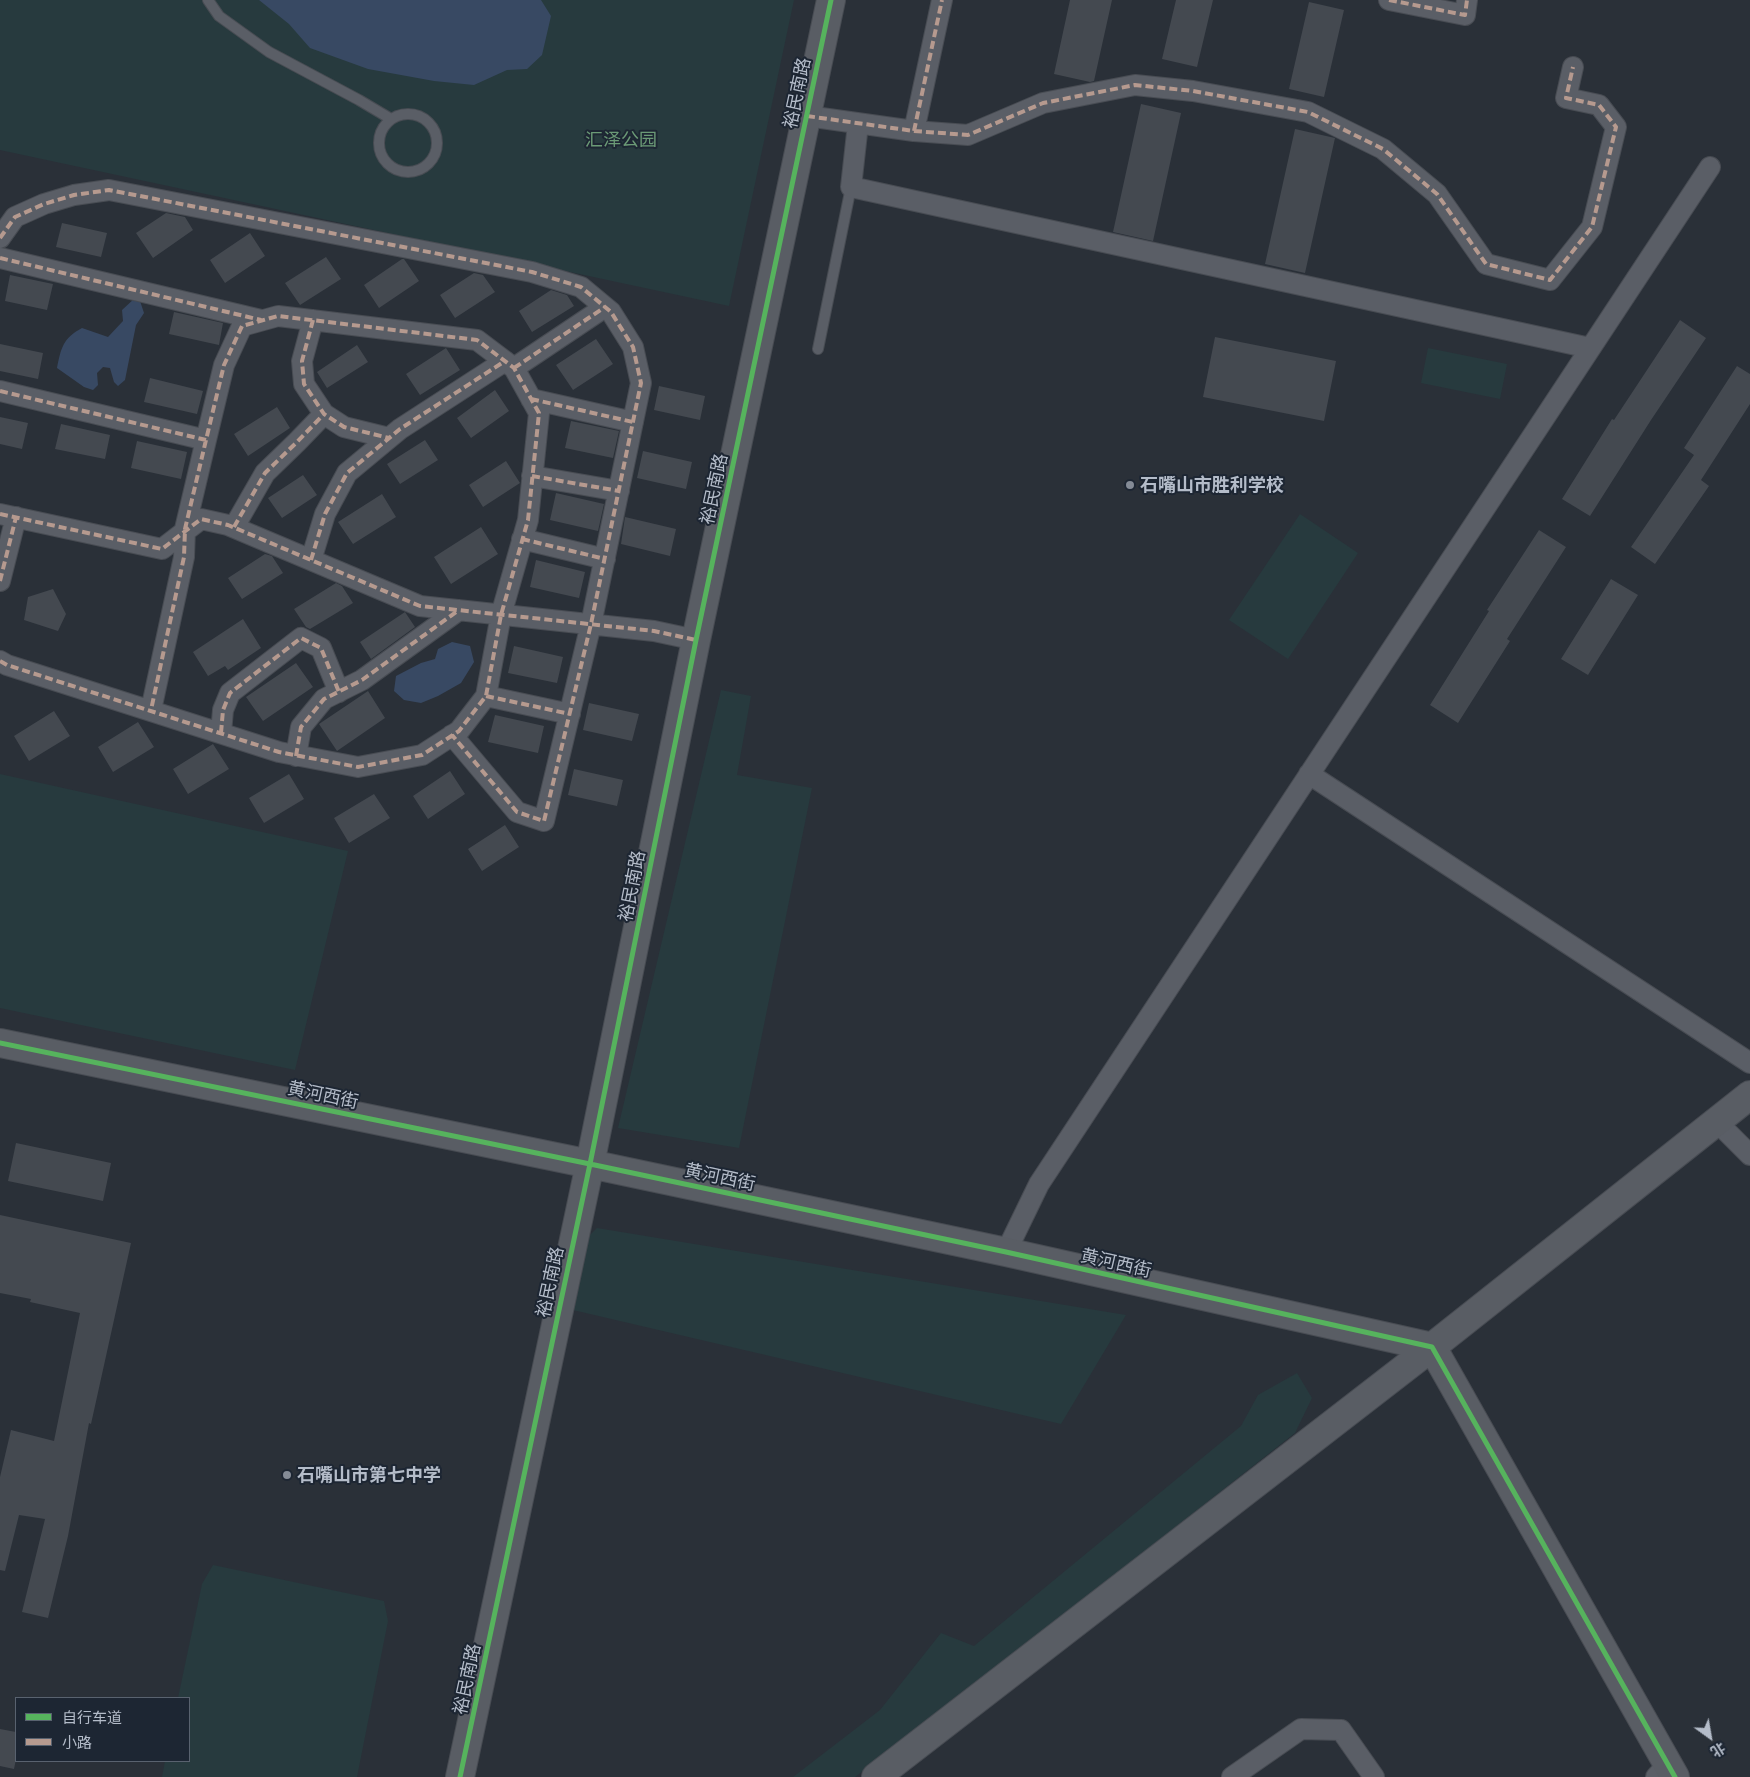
<!DOCTYPE html>
<html>
<head>
<meta charset="utf-8">
<style>
  body { margin:0 }
  #map { position:relative; width:1750px; height:1777px; overflow:hidden; background:#2a3038; font-family:Barlow,"Noto Sans SC",sans-serif }
  canvas { display:block }
  .legend { position:absolute; left:15px; top:1697px; width:175px; height:65px; box-sizing:border-box; background:#1d2633; border:1px solid #59626f; margin:0; padding:6px 9px; list-style:none; font-size:15px; color:#b4bcc9 }
  .legend li { display:flex; align-items:center; gap:10px; height:25px }
  .legend b { width:25px; border:1px solid #59626f }
  .north { position:absolute; left:1685px; top:1712px; width:50px; height:50px; -webkit-text-stroke:4px #1d2633; paint-order:stroke; rotate:148deg; font-size:14px; font-weight:700; line-height:20px; text-align:center; color:#b4bcc9 }
  .north::after { content:''; display:block; margin:auto; width:18px; height:22px; background:#b4bcc9; clip-path:polygon(50% 0,100% 100%,50% 72%,0 100%) }
</style>
</head>
<body>
<div id="map">
<canvas width="1750" height="1777"></canvas>
<ul class="legend">
<li><b style="height:6px;background:#56b35d"></b>自行车道</li>
<li><b style="height:6px;background:#b69a8f"></b>小路</li>
</ul>
<div class="north">北</div>
</div>
<script>
const c = document.querySelector('canvas').getContext('2d');
c.lineJoin = 'round';
function fill(path, color) {
  c.fillStyle = color;
  c.fill(path, 'evenodd');
}
function stroke(path, color, width, dash) {
  c.strokeStyle = color;
  c.lineWidth = width;
  c.lineCap = dash ? 'butt' : 'round';
  c.setLineDash(dash || []);
  c.stroke(path);
}
function write(font, color, halo, rows, align = 'center') {
  c.font = font + ' Barlow,"Noto Sans SC",sans-serif';
  c.lineWidth = 4;
  c.setLineDash([]);
  c.textBaseline = 'middle';
  c.strokeStyle = halo;
  c.fillStyle = color;
  for (const [text, x, y, turn = 0] of rows) {
    c.save();
    c.translate(x, y);
    c.rotate((+turn || 0) * Math.PI / 180);
    c.textAlign = isNaN(turn) ? turn : align;
    if (halo) c.strokeText(text, 0, 0);
    c.fillText(text, 0, 0);
    c.restore();
  }
}
fill(new Path2D(`
  M0,0H794L729,306L0,150Z
  M1428,348L1507,364L1500,399L1421,383Z
  M1300,514L1358,553L1288,659L1229,620Z
  M721,690L751,696L737,775L812,788L739,1148L618,1128Z
  M0,774L348,851L295,1070L0,1008Z
  M597,1228L1126,1315L1061,1424L560,1307L576,1249Z
  M1297,1373L1312,1398L1295,1433L911,1735L855,1777H793L880,1710L941,1633L974,1646L1241,1426L1258,1395Z
  M213,1565L384,1601L388,1621L357,1777H162L165,1761H189V1698H178L202,1584Z`), '#273a3e');
fill(new Path2D(`
  M259,0H541L551,16L542,55L527,69L507,70L474,85L434,81L368,69L310,48L289,24Z
  M135,298L140,301L144,313L136,325L125,380L118,386L114,382L110,368L103,367L97,373L98,385L93,390L84,387L57,368C61,348 63,338 82,328L108,337L123,321L122,310Z
  M452,642L470,646L474,662L461,683L438,696L421,703L404,700L394,691L396,676L421,663L435,659L438,649Z`), '#384963');
fill(new Path2D(`
  M1070,0H1112L1094,81L1090,82L1054,74Z
  M1176,0H1213L1197,67L1162,59Z
  M1309,2L1344,10L1324,97L1289,89Z
  M1141,104L1181,113L1153,241L1113,232Z
  M1295,129L1335,138L1305,273L1265,264Z
  M166,213L185,217L193,230L153,258L136,233Z
  M62,223L107,233L101,257L56,247Z
  M250,233L265,256L225,283L210,260Z
  M326,257L341,279L300,305L285,283Z
  M402,259H404L419,281L379,308L364,285Z
  M474,273L483,275L495,292L455,318L440,295Z
  M10,275L53,284L47,310L5,301Z
  M551,290L567,295L574,306L532,332L519,311Z
  M174,312L223,323L219,345L169,334Z
  M1680,320L1706,338L1651,420L1590,516L1562,499L1612,419L1614,420Z
  M1215,337L1336,361L1324,421L1203,397Z
  M596,339L613,364L573,390L556,365Z
  M0,344L43,353L38,379L0,371Z
  M357,345L368,362L327,388L317,372Z
  M446,348L460,370L420,395L406,374Z
  M1737,366L1750,374V404L1701,480L1709,486L1655,564L1631,547L1694,455L1684,448Z
  M150,378L203,391L197,414L144,402Z
  M659,386L705,396L700,420L654,410Z
  M495,390L509,411L471,438L457,418Z
  M277,407L290,428L248,456L234,434Z
  M0,417L28,423L22,449L0,444Z
  M571,421L619,431L613,458L565,448Z
  M61,424L110,435L105,459L55,449Z
  M425,440L438,460L400,484L387,464Z
  M137,441L187,452L181,479L131,468Z
  M643,451L692,462L686,489L637,478Z
  M506,461L520,483L483,507L469,485Z
  M303,475L317,495L282,518L268,498Z
  M556,493L604,504L598,531L550,520Z
  M382,494L396,517L353,544L338,522Z
  M625,517L676,529L670,556L621,544Z
  M481,527L498,554L451,584L434,557Z
  M1539,530L1566,547L1507,639L1510,641L1458,723L1430,705L1489,611L1487,610Z
  M265,554L272,556L283,573L242,599L228,578Z
  M536,560L585,572L579,598L530,587Z
  M1611,579L1638,595L1588,675L1561,659Z
  M336,583L342,586L353,603L310,629L306,627L294,609Z
  M53,589L66,614L58,631L24,620L28,597Z
  M405,612L415,627L371,659L360,642Z
  M243,619L261,648L228,670L225,666L208,676L193,652Z
  M514,646L563,657L557,683L508,673Z
  M296,663L313,687L263,721L246,697Z
  M368,691L385,718L337,751L319,724Z
  M589,703L639,714L632,741L583,730Z
  M54,711L70,736L29,761L14,736Z
  M495,715L544,726L538,753L488,742Z
  M138,722L154,747L113,772L98,747Z
  M213,744L229,769L188,794L173,769Z
  M574,769L623,780L617,806L568,795Z
  M450,771L465,794L428,819L413,796Z
  M289,774L304,799L264,823L249,798Z
  M374,794L390,818L349,843L334,818Z
  M505,825L519,847L482,871L468,849Z
  M16,1143L111,1163L103,1201L8,1181Z
  M0,1215L131,1243L91,1424L89,1423L68,1536L48,1618L22,1612L45,1519L19,1515L5,1571L0,1570V1477L11,1430L54,1441L80,1313L30,1302L31,1299L0,1293Z
  M0,1729L16,1732V1759L14,1769L0,1766Z`), '#444950');
const lane = new Path2D(`
  M208,0L219,16L269,52L359,100L391,119
  M379 143a29 29 0 1 1 58 0a29 29 0 1 1-58 0Z
  M818,349L851,187`);
const street = new Path2D(`
  M1389,0L1465,15L1467,0
  M807,116L914,131L968,135L1043,103L1135,85L1193,91L1308,112L1383,149L1437,194L1486,264L1550,280L1592,227L1616,127L1599,105L1566,98L1573,67
  M858,124L851,187L1590,348
  M914,131L942,0
  M0,238L15,217L44,204L74,195L109,190L532,272L581,287L611,312L633,347L641,383L591,624L544,821L517,812L452,735
  M0,258L261,320
  M313,320L302,361L304,384L324,414L344,427L389,438
  M514,368L605,307
  M0,391L206,440
  M531,399L633,422
  M532,476L619,491
  M0,514L162,549L201,519L228,525L420,606L654,631L696,640
  M234,527L265,473L297,442L324,414
  M522,539L605,559
  M311,560L325,514L347,473L400,429L505,361
  M0,581L16,517
  M0,661L7,665L279,752L358,767L422,755L459,731L486,696L501,615L528,520L539,413L514,368L477,340L278,316L242,326L224,365L206,440L185,529L184,557L151,710
  M486,696L570,714
  M221,733L223,710L230,693L301,638L321,648L339,692
  M296,756L301,727L324,699L362,680L459,610
  M1309,774L1750,1063
  M1716,1121L1750,1155
  M1006,1252L1039,1184L1710,167
  M1232,1777L1301,1729L1341,1730L1374,1777
  M1656,1777L1668,1764`);
const secondary = new Path2D(`
  M0,1043L590,1164L1006,1252L1432,1347L1675,1777
  M460,1777L590,1164L696,640L831,0
  M876,1777L1432,1347L1750,1095`);
stroke(lane, '#484c53', 12);
stroke(street, '#484c53', 22);
stroke(secondary, '#484c53', 30);
stroke(lane, '#5a5e66', 10);
stroke(street, '#5a5e66', 20);
stroke(secondary, '#595d64', 28);
stroke(new Path2D(`
  M1389,0L1465,15L1467,0
  M807,116L914,131L968,135L1043,103L1135,85L1193,91L1308,112L1383,149L1437,194L1486,264L1550,280L1592,227L1616,127L1599,105L1566,98L1573,67
  M914,131L942,0
  M0,238L15,217L44,204L74,195L109,190L532,272L581,287L611,312L633,347L641,383L591,624L544,821L517,812L452,735
  M0,258L261,320
  M313,320L302,361L304,384L324,414L344,427L389,438
  M514,368L605,307
  M0,391L206,440
  M531,399L633,422
  M532,476L619,491
  M0,514L162,549L201,519L228,525L420,606L654,631L696,640
  M234,527L265,473L297,442L324,414
  M522,539L605,559
  M311,560L325,514L347,473L400,429L505,361
  M0,581L16,517
  M0,661L7,665L279,752L358,767L422,755L459,731L486,696L501,615L528,520L539,413L514,368L477,340L278,316L242,326L224,365L206,440L185,529L184,557L151,710
  M486,696L570,714
  M221,733L223,710L230,693L301,638L321,648L339,692
  M296,756L301,727L324,699L362,680L459,610`), '#b69a8f', 4, [8, 4]);
stroke(new Path2D(`
  M0,1043L590,1164L1006,1252L1432,1347L1675,1777
  M460,1777L590,1164L696,640L831,0`), '#56b35d', 5);
for (const [x, y, r, color] of [
  [1130,485,5,"#848b96"],
  [287,1475,5,"#848b96"]
]) {
  const dot = new Path2D();
  dot.arc(x, y, r, 0, 2 * Math.PI);
  c.fillStyle = color;
  c.fill(dot);
  stroke(dot, '#1d2633', 2);
}
write('18px', '#b4bcc9', '#1d2633', [
  ["裕民南路",797,93,-78],
  ["裕民南路",714,489,-78],
  ["裕民南路",632,886,-79],
  ["黄河西街",323,1095,12],
  ["黄河西街",720,1177,12],
  ["黄河西街",1116,1263,13],
  ["裕民南路",550,1282,-78],
  ["裕民南路",467,1679,-78]
]);
write('18px', '#6b9a76', '#1d2633', [
  ["汇泽公园",621,140]
]);
write('bold 18px', '#b4bcc9', '#1d2633', [
  ["石嘴山市胜利学校",1140,485],
  ["石嘴山市第七中学",297,1475]
], 'left');
</script>
</body>
</html>
